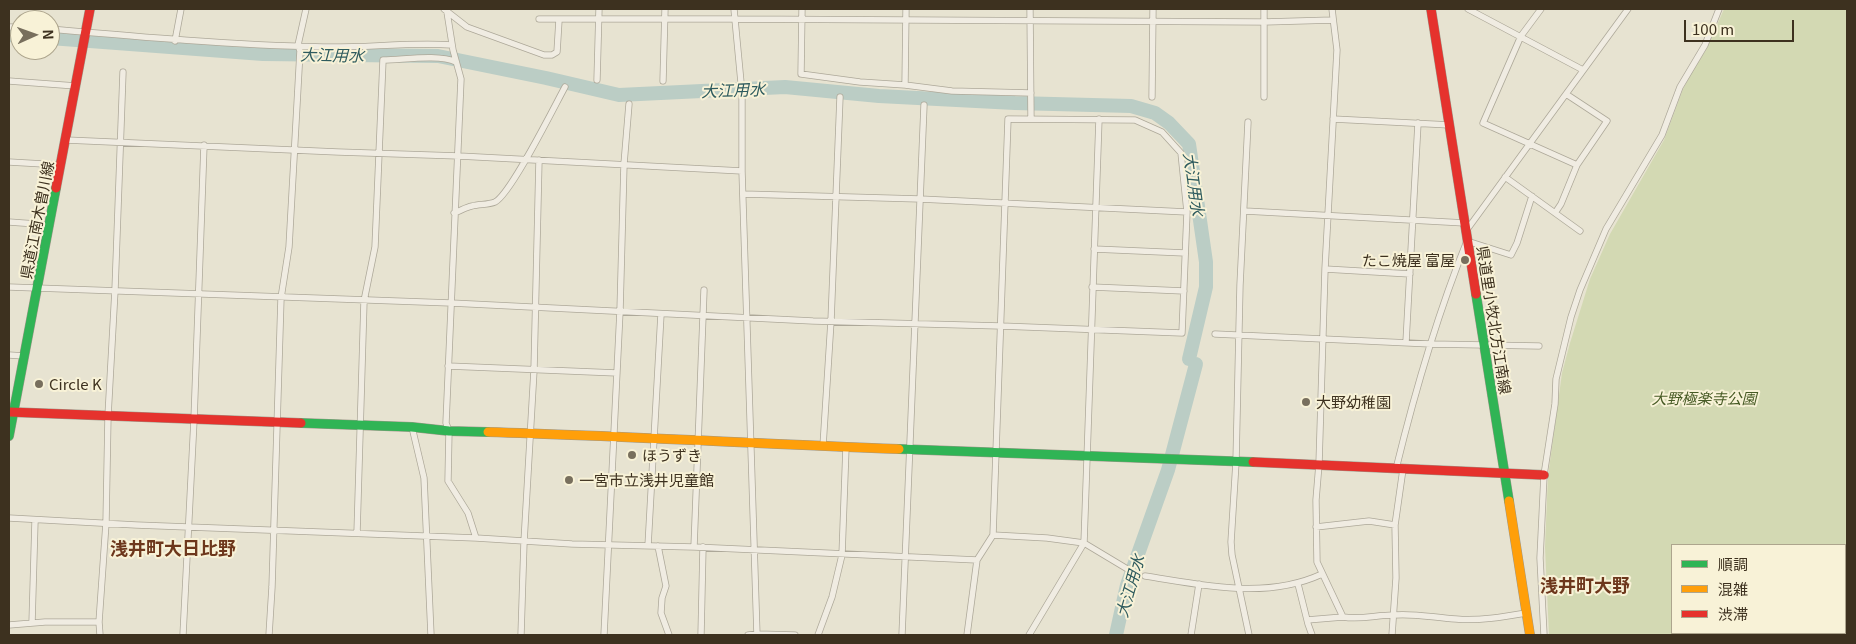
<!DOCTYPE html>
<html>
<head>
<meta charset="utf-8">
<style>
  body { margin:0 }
  #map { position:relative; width:1856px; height:644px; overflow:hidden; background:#e7e3d1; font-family:Georgia,"Noto Sans JP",serif }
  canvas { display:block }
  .frame { position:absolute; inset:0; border:10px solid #3d311f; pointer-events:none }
  .legend { position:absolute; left:1671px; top:544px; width:175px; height:90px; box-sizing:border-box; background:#f8f2d7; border:1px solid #ada58d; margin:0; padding:6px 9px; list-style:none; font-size:15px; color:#3d311f }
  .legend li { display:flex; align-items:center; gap:10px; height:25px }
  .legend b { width:25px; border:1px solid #ada58d }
  .north { position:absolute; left:10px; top:10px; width:50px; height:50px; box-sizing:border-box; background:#f8f2d7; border:1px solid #ada58d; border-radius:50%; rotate:88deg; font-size:14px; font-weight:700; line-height:20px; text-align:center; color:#3d311f }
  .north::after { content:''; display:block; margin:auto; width:18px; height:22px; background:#786f5d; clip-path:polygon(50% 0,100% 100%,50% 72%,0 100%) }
  .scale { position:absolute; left:1684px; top:20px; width:110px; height:22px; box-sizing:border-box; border:2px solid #3d311f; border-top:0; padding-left:6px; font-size:15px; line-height:18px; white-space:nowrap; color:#3d311f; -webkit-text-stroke:4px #f8f2d7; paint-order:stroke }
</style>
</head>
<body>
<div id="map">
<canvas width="1856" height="644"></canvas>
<div class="frame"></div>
<ul class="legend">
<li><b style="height:6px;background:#30b455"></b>順調</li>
<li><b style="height:6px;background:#ff9f0a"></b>混雑</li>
<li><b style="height:6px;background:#e5322d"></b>渋滞</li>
</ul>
<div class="north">N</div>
<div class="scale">100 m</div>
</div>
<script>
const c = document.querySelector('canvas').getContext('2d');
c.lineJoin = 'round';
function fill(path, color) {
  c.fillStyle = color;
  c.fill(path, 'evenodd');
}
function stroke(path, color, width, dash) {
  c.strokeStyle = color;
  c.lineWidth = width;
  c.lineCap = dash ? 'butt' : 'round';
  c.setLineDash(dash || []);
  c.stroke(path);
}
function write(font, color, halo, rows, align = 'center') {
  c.font = font + ' Georgia,"Noto Sans JP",serif';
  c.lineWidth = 4;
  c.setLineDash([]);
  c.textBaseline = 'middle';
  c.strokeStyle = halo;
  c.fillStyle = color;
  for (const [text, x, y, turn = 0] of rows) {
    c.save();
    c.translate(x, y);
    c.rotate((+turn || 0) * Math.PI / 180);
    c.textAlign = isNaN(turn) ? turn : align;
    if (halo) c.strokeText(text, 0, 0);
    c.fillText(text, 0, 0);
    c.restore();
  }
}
fill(new Path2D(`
  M1724,9H1847V635H1549L1545,547L1548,476L1562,373L1570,343L1590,279L1610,234L1664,140L1683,89L1693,70L1706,50ZM1672,545H1845V633H1672Z`), '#d3d9b3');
stroke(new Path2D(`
  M9,35L20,36
  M50,38L263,54L438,56L546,78L619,95L785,87L879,96L1015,103L1131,106L1155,113L1169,123L1189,144L1206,262V287L1189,359
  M1116,635L1127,585L1168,470L1196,364`), '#bbcdc5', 14);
const street = new Path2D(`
  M444,9L467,27L544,55H552L557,52L559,20
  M734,9L742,93V171L757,635
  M802,9L801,74L860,82L905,85L952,91L1031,93
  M1030,9L1031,119
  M1332,9L1337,50L1325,269L1319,464L1316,500L1317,562L1343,617C1361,620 1376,615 1394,615C1415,613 1435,618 1456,619C1479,621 1503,617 1526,613
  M1468,9L1583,70
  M1541,9L1521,36L1483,123L1577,165
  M447,12L453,50L461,79L446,423L449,431L448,481L468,513L476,538
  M539,19H736L1264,22L1333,20
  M9,27H20
  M50,29C141,37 232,45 323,47C366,48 410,42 452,45
  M175,41L181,9
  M597,80L599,9
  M9,81L76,86
  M663,81L665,9
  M905,85L906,9
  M1152,97L1153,9
  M1264,97V9
  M1333,119L1450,125
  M1248,122L1240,285L1236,462L1231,542L1232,555L1249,635
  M66,140L338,152L459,156L742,171
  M9,162L61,165
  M1505,177L1580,231
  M743,194L920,199L1187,212
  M1245,211L1465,223
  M454,213C460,211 466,207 472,206C479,204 488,205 495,202C511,194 554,107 565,87
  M1555,213L1561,204L1577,165L1607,121L1566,94
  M9,222L50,225
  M1466,231L1628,9
  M1094,249L1185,253
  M1325,269L1410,274
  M9,287L451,303L813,321L1001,326L1182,333L1187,212L1181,153L1162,132L1135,120L1008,119L993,535L977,560L967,635
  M1092,287L1184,291
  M1215,334L1431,344L1539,346
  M1406,342L1418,123
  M9,355L24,356
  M448,366L617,373
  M412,427L424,478L431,635
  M823,446L831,321L840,97
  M1396,469C1415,391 1437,315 1467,241L1511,255L1517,243L1532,196
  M9,518L136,525L476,538L572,544L694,547L977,560
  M1316,527L1369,521L1395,525
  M357,533L364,301L375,247L383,60C403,60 438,54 456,62
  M993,535L1047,538L1084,543L1129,570
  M648,546L661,314
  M658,546L666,586L662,598L661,613L669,635
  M694,547L704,290
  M1145,576C1203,585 1266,600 1322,574
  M1298,584L1308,624L1312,635
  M1307,620L1343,617
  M32,623L35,521
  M9,625L45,622H99
  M100,635L99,622L106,523L108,416L115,290L123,72
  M183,635L194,420L204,145
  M269,635L272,587L281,298L289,247L300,51L298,45L306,9
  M521,635L524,542L534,370L539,160
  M604,635L620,311L624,164L629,104
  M701,635L703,547
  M748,635L757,634L795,635
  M818,635L832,597L842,555L846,447
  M902,635L924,105
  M1029,635L1084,543L1099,119
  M1191,635L1199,584
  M1392,635L1396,578L1395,525L1403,469
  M1544,635L1540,558L1544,475L1555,404L1556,379L1571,317L1580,290L1606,229L1662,135L1680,87L1705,45L1719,9`);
const fast = new Path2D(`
  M1476,294L1509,501
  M301,423L412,427L449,431L488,432
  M9,436L56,188
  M899,449L1253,462`);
const slow = new Path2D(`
  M488,432C625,436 762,444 899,449
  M1509,501L1530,635`);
const jam = new Path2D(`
  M1431,9L1476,294
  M56,188L90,9
  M9,412L301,423
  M1253,462L1544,475`);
stroke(street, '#ada899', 7);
stroke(fast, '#9d9789', 10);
stroke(slow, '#9d9789', 10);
stroke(jam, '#9d9789', 10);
stroke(street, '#f0ece2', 5.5);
stroke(fast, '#30b455', 9);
stroke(slow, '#ff9f0a', 9);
stroke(jam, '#e5322d', 9);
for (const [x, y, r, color] of [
  [1465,260,5,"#786f5d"],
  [39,384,5,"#786f5d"],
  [1306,402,5,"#786f5d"],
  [632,455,5,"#786f5d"],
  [569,480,5,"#786f5d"]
]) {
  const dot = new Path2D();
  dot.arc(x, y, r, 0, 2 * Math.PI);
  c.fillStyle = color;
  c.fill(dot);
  stroke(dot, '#f8f2d7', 2);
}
write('15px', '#3d311f', '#f8f2d7', [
  ["県道江南木曽川線",37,220,-79],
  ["県道里小牧北方江南線",1494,320,81]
]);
write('15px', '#3d311f', '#f8f2d7', [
  ["たこ焼屋 富屋",1455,260,"right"],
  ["Circle K",49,384],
  ["大野幼稚園",1316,402],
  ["ほうずき",642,455],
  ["一宮市立浅井児童館",579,480]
], 'left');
write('italic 15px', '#475b25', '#f8f2d7', [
  ["大野極楽寺公園",1704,398]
]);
write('italic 16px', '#2e5b5e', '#f8f2d7', [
  ["大江用水",332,55,1],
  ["大江用水",733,90,-2],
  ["大江用水",1194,184,82],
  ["大江用水",1130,586,-74]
]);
write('bold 18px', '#6d371c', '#f8f2d7', [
  ["浅井町大日比野",173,548],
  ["浅井町大野",1585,585]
]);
</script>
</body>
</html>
